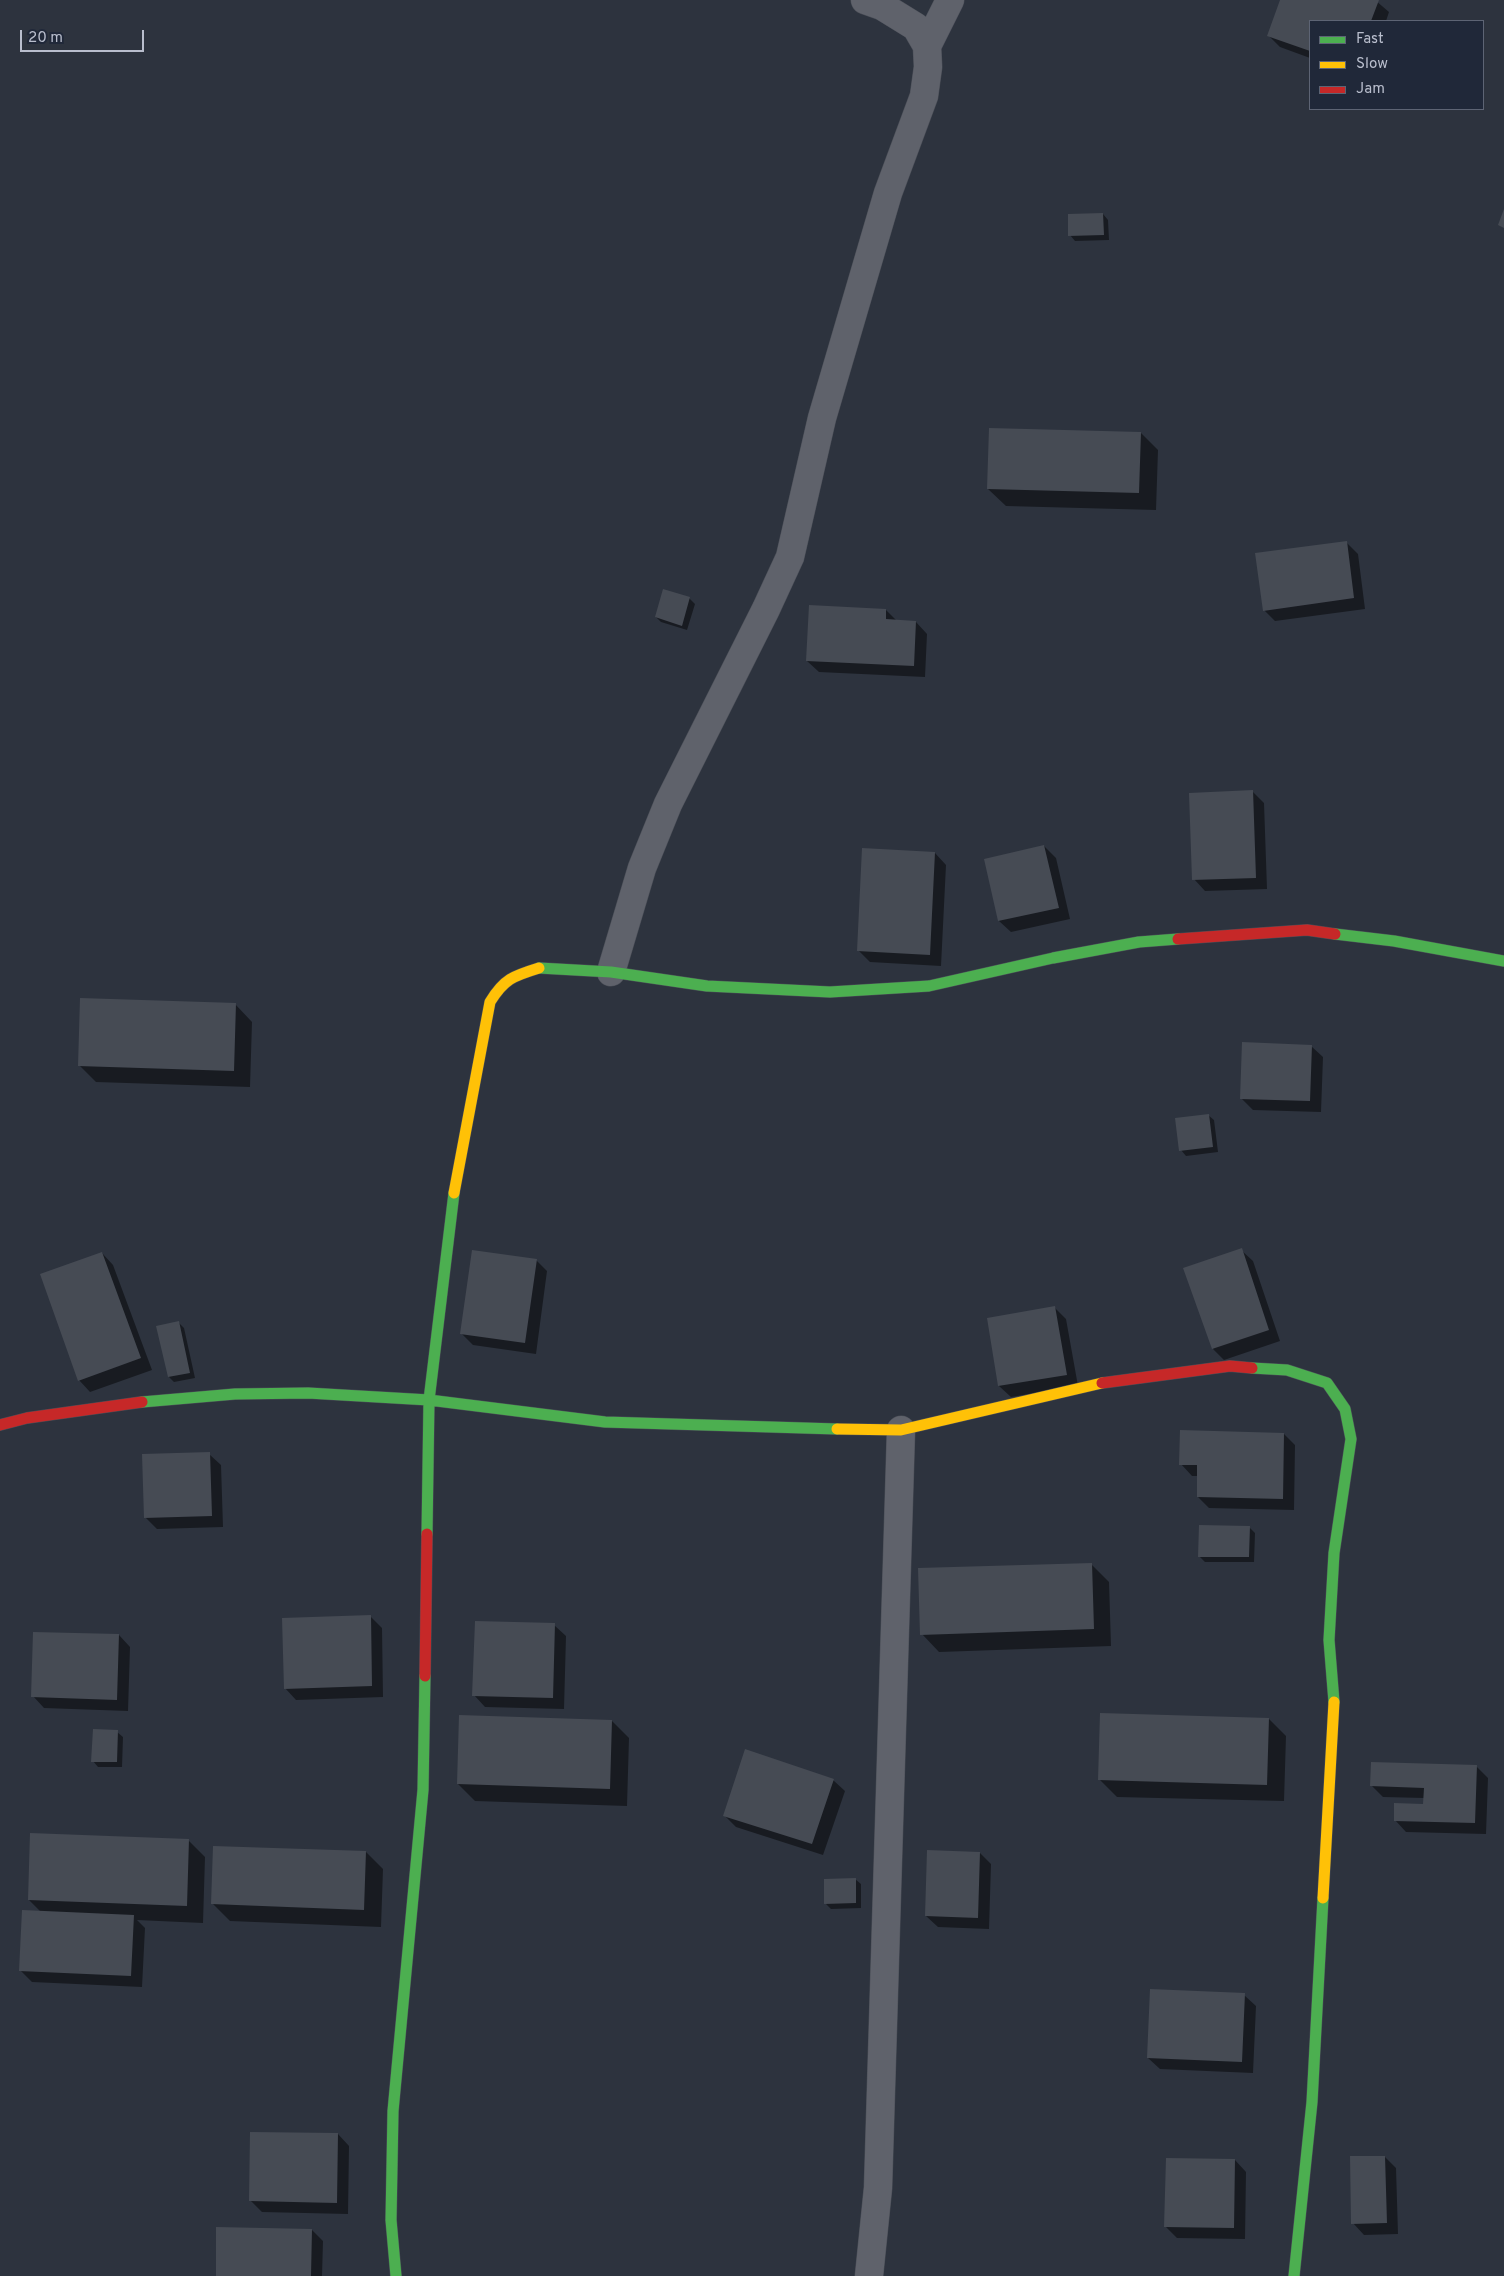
<!DOCTYPE html>
<html>
<head>
<meta charset="utf-8">
<style>
  body { margin:0 }
  #map { position:relative; width:1504px; height:2276px; overflow:hidden; background:#2d333e; font-family:Overpass,sans-serif }
  canvas { display:block }
  .legend { position:absolute; left:1309px; top:20px; width:175px; height:90px; box-sizing:border-box; background:#202839; border:1px solid #5d6474; margin:0; padding:6px 9px; list-style:none; font-size:15px; color:#b9becd }
  .legend li { display:flex; align-items:center; gap:10px; height:25px }
  .legend b { width:25px; border:1px solid #5d6474 }
  .scale { position:absolute; left:20px; top:30px; width:124px; height:22px; box-sizing:border-box; border:2px solid #b9becd; border-top:0; padding-left:6px; font-size:15px; line-height:18px; white-space:nowrap; color:#b9becd; -webkit-text-stroke:4px #202839; paint-order:stroke }
</style>
</head>
<body>
<div id="map">
<canvas width="1504" height="2276"></canvas>
<ul class="legend">
<li><b style="height:6px;background:#4caf50"></b>Fast</li>
<li><b style="height:6px;background:#ffc107"></b>Slow</li>
<li><b style="height:6px;background:#c62828"></b>Jam</li>
</ul>
<div class="scale">20 m</div>
</div>
<script>
const c = document.querySelector('canvas').getContext('2d');
c.lineJoin = 'round';
function fill(path, color) {
  c.fillStyle = color;
  c.fill(path, 'evenodd');
}
function stroke(path, color, width, dash) {
  c.strokeStyle = color;
  c.lineWidth = width;
  c.lineCap = dash ? 'butt' : 'round';
  c.setLineDash(dash || []);
  c.stroke(path);
}
fill(new Path2D(`
  M1281,0H1375L1389,12L1386,21H1310V58L1280,47L1269,36Z
  M1103,214L1108,220L1109,240L1075,241L1070,235Z
  M1141,433L1158,450L1156,510L1006,506L988,489Z
  M1346,542L1358,554L1365,609L1275,621L1264,610Z
  M689,598L695,604L687,630L661,622L656,617Z
  M886,610L897,621L916,622L927,634L925,677L819,672L807,661Z
  M1253,792L1264,803L1267,889L1205,891L1194,879Z
  M1044,846L1056,858L1070,919L1011,932L999,921Z
  M935,853L946,865L941,966L870,962L858,950Z
  M235,1004L252,1022L250,1087L96,1082L79,1065Z
  M1311,1046L1323,1057L1321,1112L1253,1110L1241,1098Z
  M1208,1115L1214,1120L1218,1152L1186,1156L1181,1150Z
  M1241,1250L1253,1261L1280,1341L1224,1360L1213,1349Z
  M102,1253L113,1265L152,1370L90,1392L79,1380Z
  M536,1260L547,1271L536,1354L473,1345L462,1334Z
  M1055,1308L1066,1319L1078,1386L1011,1397L999,1386Z
  M178,1322L184,1328L195,1378L174,1382L169,1377Z
  M1284,1434L1295,1445L1294,1510L1209,1508L1198,1497V1476H1192L1181,1464Z
  M209,1454L221,1465L223,1527L157,1529L145,1517Z
  M1249,1527L1255,1533L1254,1562H1205L1199,1556Z
  M1092,1565L1109,1582L1111,1646L939,1652L922,1634Z
  M370,1616L382,1628L383,1697L296,1700L285,1688Z
  M554,1625L566,1636L564,1709L485,1707L474,1695Z
  M119,1635L130,1647L128,1711L44,1708L33,1696Z
  M1269,1719L1286,1736L1284,1801L1117,1797L1100,1780Z
  M612,1721L629,1738L627,1806L475,1801L458,1784Z
  M117,1732L123,1737L122,1767H98L93,1761Z
  M1476,1766L1488,1778L1486,1834L1406,1832L1395,1820L1424,1805V1798L1383,1797L1372,1786Z
  M833,1780L845,1791L823,1855L736,1827L724,1815Z
  M188,1840L205,1857L203,1923L137,1920L145,1928L142,1987L32,1982L20,1970L41,1912L29,1900Z
  M366,1852L383,1869L381,1927L230,1921L213,1904Z
  M980,1853L991,1864L989,1929L938,1927L926,1916Z
  M855,1879L861,1884V1908L831,1909L826,1904Z
  M1244,1995L1256,2006L1253,2073L1160,2069L1148,2058Z
  M338,2134L349,2146L348,2214L262,2212L250,2200Z
  M1385,2157L1396,2168L1398,2234L1364,2235L1353,2223Z
  M1235,2160L1246,2172L1245,2239L1177,2238L1166,2227Z
  M312,2230L323,2241L322,2276H217Z`), '#0007');
fill(new Path2D(`
  M1280,0H1379L1371,21H1310V51L1267,36Z
  M1504,209V228L1498,225Z
  M1103,213L1104,235L1068,236V214Z
  M989,428L1141,432L1139,493L987,489Z
  M1347,541L1354,598L1263,611L1255,553Z
  M663,589L690,597L682,626L655,617Z
  M809,605L886,609V619L916,621L914,666L806,661Z
  M1253,790L1256,878L1192,880L1189,793Z
  M1044,845L1059,908L998,921L984,859Z
  M862,848L935,852L930,955L857,951Z
  M80,998L236,1003L234,1071L78,1066Z
  M1242,1042L1312,1045L1310,1101L1240,1099Z
  M1209,1114L1213,1147L1179,1151L1175,1118Z
  M1242,1248L1269,1330L1212,1349L1183,1268Z
  M472,1250L537,1259L525,1343L460,1334Z
  M102,1252L141,1358L78,1381L40,1274Z
  M1055,1306L1067,1375L998,1386L987,1318Z
  M179,1321L190,1373L168,1377L156,1326Z
  M1180,1430L1284,1433L1283,1499L1197,1497V1465H1179Z
  M210,1452L212,1516L144,1518L142,1454Z
  M1199,1525L1250,1526L1249,1557H1198Z
  M1092,1563L1094,1629L920,1635L918,1568Z
  M371,1615L372,1686L284,1689L282,1618Z
  M475,1621L555,1623L553,1698L472,1696Z
  M33,1632L119,1634L117,1700L31,1697Z
  M1100,1713L1269,1718L1267,1785L1098,1780Z
  M459,1715L612,1720L610,1789L457,1784Z
  M93,1729L118,1730L117,1762H91Z
  M745,1749L834,1779L812,1844L723,1816Z
  M1371,1762L1477,1765L1475,1823L1394,1821V1803L1423,1804L1424,1788L1370,1786Z
  M30,1833L189,1839L187,1906L28,1900Z
  M213,1846L366,1851L364,1910L211,1904Z
  M927,1850L980,1852L978,1918L925,1916Z
  M856,1878V1903L824,1904V1879Z
  M22,1910L134,1915L131,1976L19,1971Z
  M1150,1989L1245,1993L1242,2062L1147,2058Z
  M250,2132L338,2133L337,2203L249,2201Z
  M1350,2156H1385L1387,2223L1351,2224Z
  M1166,2158L1235,2159L1234,2228L1164,2227Z
  M216,2227L312,2229L311,2276H216Z`), '#464b54');
const street = new Path2D(`
  M927,46L950,0
  M611,972L642,868L668,804L766,609L790,557L822,418L888,193L924,96L928,67L927,46L916,27L882,6L865,0
  M869,2276L878,2188L901,1430`);
const fast = new Path2D(`
  M1335,934L1394,941L1504,961
  M539,968L611,972L707,986L830,992L929,986L1053,958L1139,942L1178,939
  M1252,1368L1287,1370L1327,1383L1345,1409L1351,1439L1334,1553L1329,1640L1334,1702
  M142,1402L235,1394L308,1393L429,1400L605,1422L837,1429
  M427,1534L429,1400L454,1193
  M396,2276L391,2220L393,2111L423,1790L425,1676
  M1294,2276L1312,2102L1323,1898`);
const slow = new Path2D(`
  M454,1193L490,1002C504,979 513,976 539,968
  M837,1429L901,1430L1102,1383
  M1323,1898L1334,1702`);
const jam = new Path2D(`
  M1178,939L1307,930L1335,934
  M1102,1383L1230,1366L1252,1368
  M0,1425L27,1418L142,1402
  M425,1676L427,1534`);
stroke(street, '#4a4e57', 29);
stroke(fast, '#4a4e57', 12);
stroke(slow, '#4a4e57', 12);
stroke(jam, '#4a4e57', 12);
stroke(street, '#5f626b', 28);
stroke(fast, '#4caf50', 11);
stroke(slow, '#ffc107', 11);
stroke(jam, '#c62828', 11);
</script>
</body>
</html>
